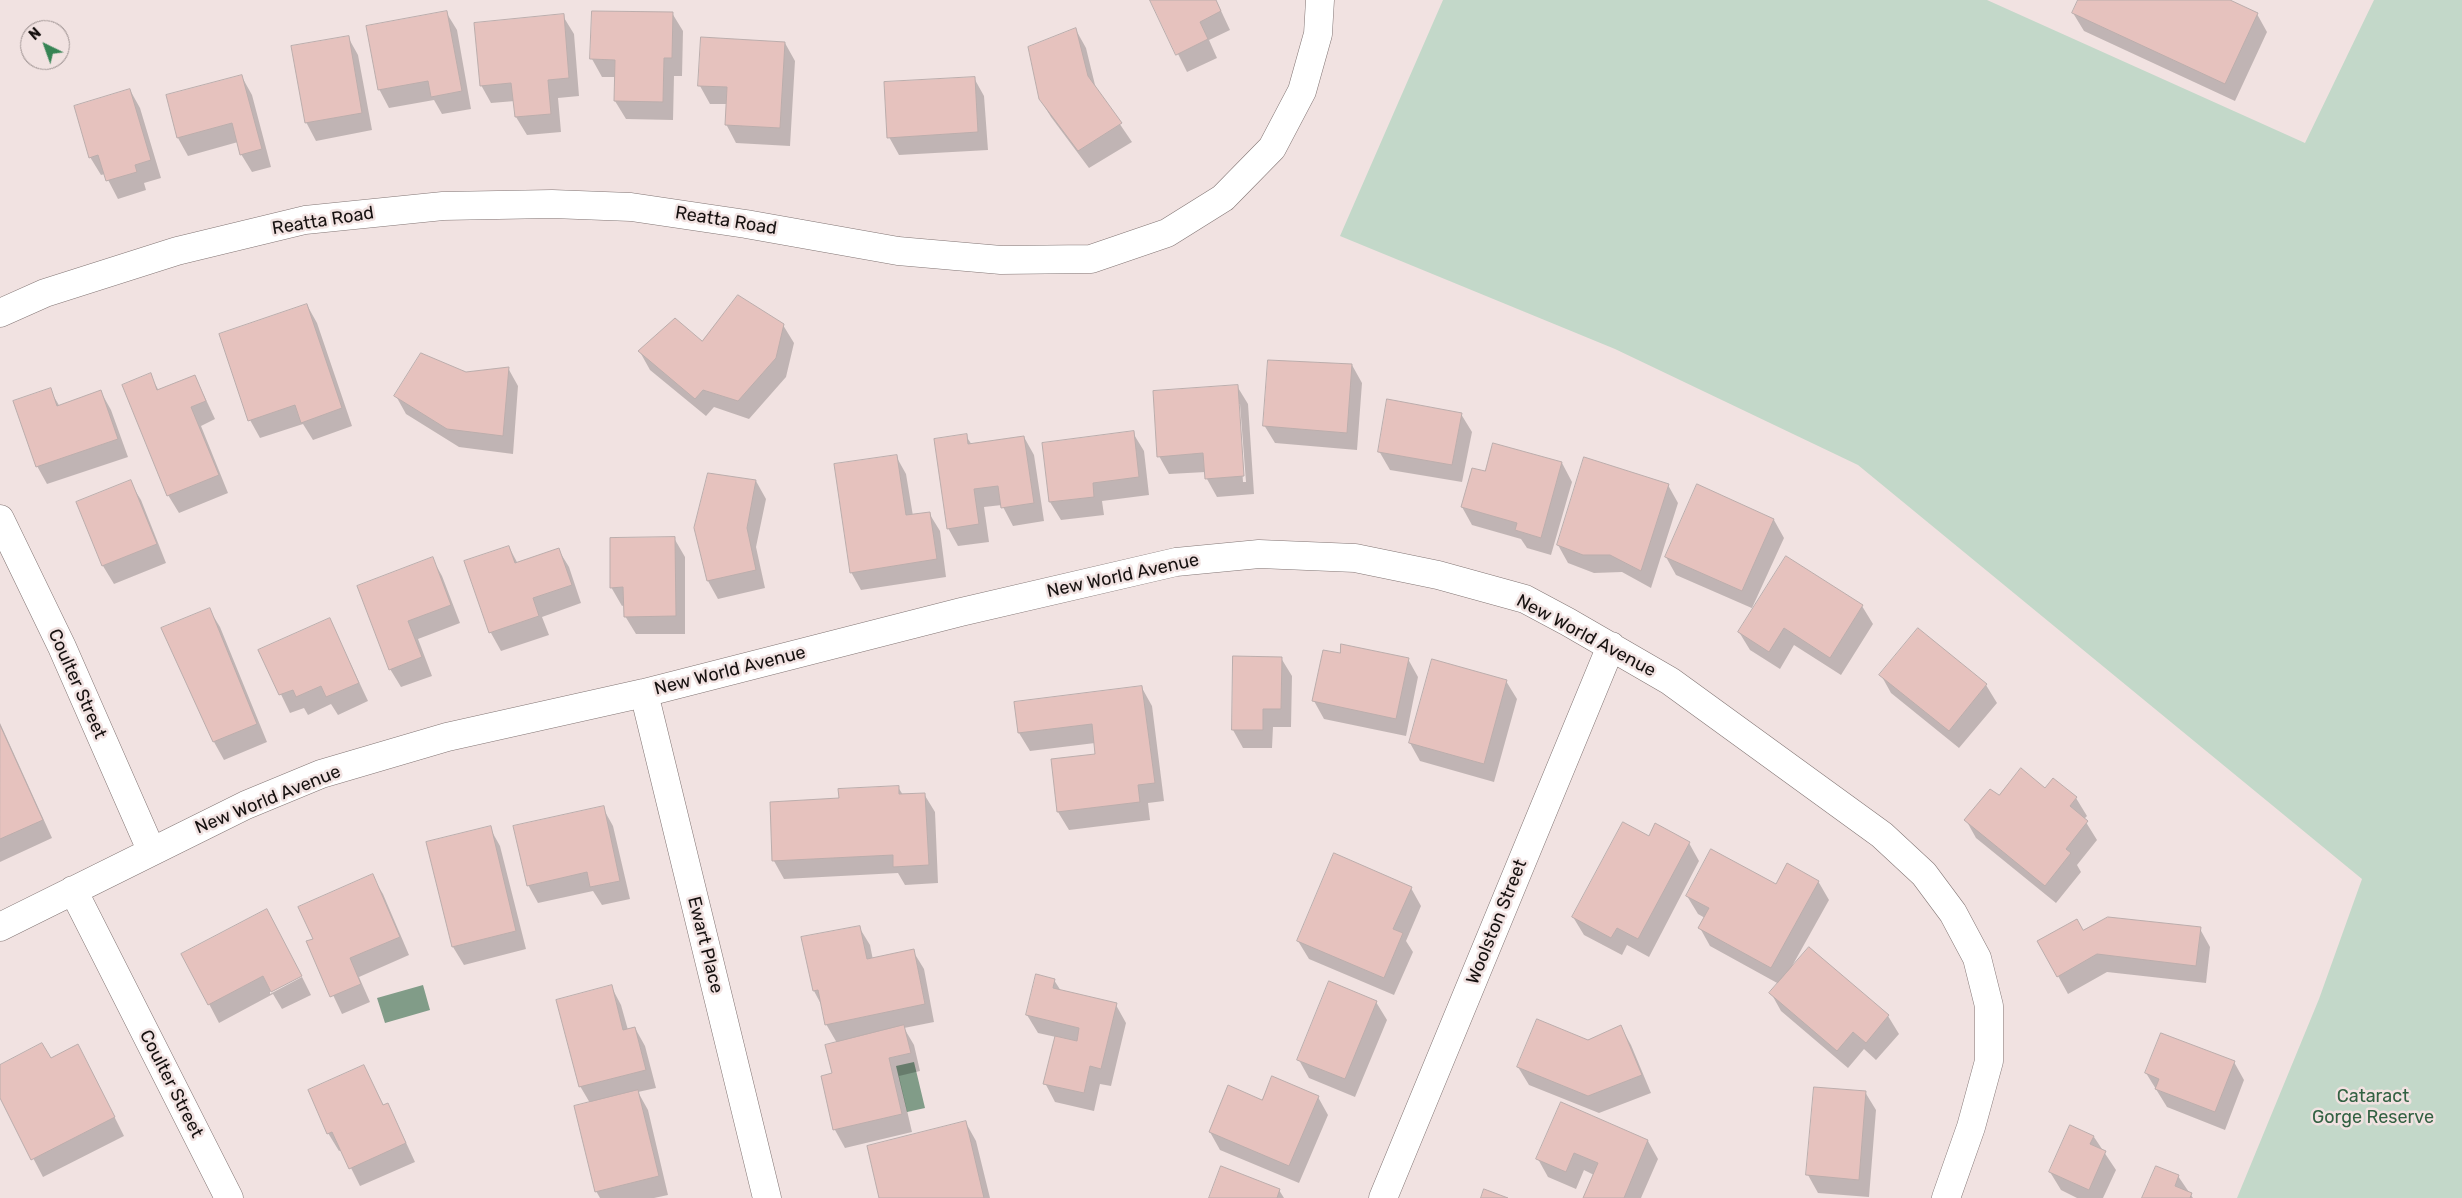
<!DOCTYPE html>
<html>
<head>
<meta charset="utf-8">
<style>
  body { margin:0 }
  #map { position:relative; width:2462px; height:1198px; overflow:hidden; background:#f1e2e1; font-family:Rubik,sans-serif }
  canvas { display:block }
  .north { position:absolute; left:20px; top:20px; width:50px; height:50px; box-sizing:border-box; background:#f1e2e1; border:1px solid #998e8d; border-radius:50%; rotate:318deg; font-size:14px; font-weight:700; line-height:20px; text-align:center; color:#161110 }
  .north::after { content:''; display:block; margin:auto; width:18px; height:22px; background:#368454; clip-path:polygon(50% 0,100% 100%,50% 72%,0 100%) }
</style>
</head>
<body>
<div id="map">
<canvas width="2462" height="1198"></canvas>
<div class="north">N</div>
</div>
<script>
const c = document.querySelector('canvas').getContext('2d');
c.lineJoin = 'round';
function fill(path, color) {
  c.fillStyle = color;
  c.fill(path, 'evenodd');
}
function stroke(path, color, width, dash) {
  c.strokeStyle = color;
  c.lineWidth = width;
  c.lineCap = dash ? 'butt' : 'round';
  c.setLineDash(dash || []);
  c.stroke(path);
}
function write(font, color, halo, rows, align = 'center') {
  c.font = font + ' Rubik,sans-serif';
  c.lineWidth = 5;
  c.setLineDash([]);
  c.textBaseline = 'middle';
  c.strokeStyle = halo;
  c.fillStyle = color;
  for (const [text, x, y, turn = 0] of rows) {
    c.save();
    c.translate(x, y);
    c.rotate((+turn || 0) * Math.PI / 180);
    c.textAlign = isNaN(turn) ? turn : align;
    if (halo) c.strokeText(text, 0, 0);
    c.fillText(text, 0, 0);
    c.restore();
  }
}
fill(new Path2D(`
  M1443,0H1987L2305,143L2374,0H2462V1198H2237L2319,999L2362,879L1858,465L1615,349L1340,236Z`), '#c3d8c9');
fill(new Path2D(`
  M423,985L430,1010L385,1023L377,998Z
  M914,1062L925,1108L907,1112L896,1066Z`), '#819c88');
fill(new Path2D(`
  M1151,0H1216L1230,30L1209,40L1217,58L1187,72Z
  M2080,0H2227L2257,14L2267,32L2235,101L2084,31L2073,13Z
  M446,12L457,30L471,109L442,114L434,100L389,108L379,89Z
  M672,13L683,31L682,76H674L673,120L626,119L615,101L616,77H602L592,59Z
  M563,16L574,34L579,96L558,98L561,132L527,135L516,117L515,101L491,103L481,85Z
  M1076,30L1086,48L1096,89L1132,142L1089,168L1051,117L1040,99Z
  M348,37L358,55L372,130L316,141L306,122Z
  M785,43L795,61L790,146L736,143L726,124L727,104H710L700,86Z
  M242,77L252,95L271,167L252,172L241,154L238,142L188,156L178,138Z
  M974,78L984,96L988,150L899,155L889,137Z
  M130,90L140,108L161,178L144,183L146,190L118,199L105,174L101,175L90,157Z
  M307,305L317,323L352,426L313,440L303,424L260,438L250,420Z
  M783,325L794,343L786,377L749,419L714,407L706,416L650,370L640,352L702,343Z
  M1352,365L1362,383L1357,450L1275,443L1264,425Z
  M508,368L518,386L513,454L459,447L406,414L396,396L466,373Z
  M150,375L159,391L195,376L215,419L201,426L228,493L179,513L168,495Z
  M1237,386L1248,404L1254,494L1217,497L1207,479L1206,472L1169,474L1159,456ZM1238,404H1240L1246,482H1243Z
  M50,390L60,407L101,392L111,410L128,457L47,484L37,466Z
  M1461,414L1472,432L1462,482L1390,470L1379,451Z
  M1133,433L1144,451L1149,495L1102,501L1104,515L1061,520L1050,502L1043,444Z
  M966,436L972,445L1024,437L1034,455L1044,521L1013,526L1002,505L984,507L989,542L958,546L948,528Z
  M896,456L906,474L913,516L929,513L940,531L946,577L861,590L851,572Z
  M1562,463L1572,482L1551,555L1527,548L1521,539L1472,525L1462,507L1486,472Z
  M756,481L766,499L756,547L765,588L718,599L708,581Z
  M130,482L141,500L166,563L114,584L103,566L78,503Z
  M1668,485L1678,503L1651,588L1622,572L1594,573L1568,563L1558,545Z
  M1774,520L1784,538L1752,608L1862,606L1873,624L1841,675L1794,645L1780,669L1750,650L1739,632L1754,609L1676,575L1666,557Z
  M674,538L685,557V634H636L625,616V605L622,606L611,587Z
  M509,547L518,564L558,549L569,567L581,603L542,617L549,635L501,651L491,633L466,562Z
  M432,558L442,576L460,623L418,639L432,676L401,687L390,669L359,587Z
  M209,609L220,627L267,742L224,760L214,742L163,628Z
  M330,620L368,701L338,715L331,704L308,715L304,708L290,713L260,651Z
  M1918,630L1986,685L1997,703L1959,748L1891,693L1881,675Z
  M1281,658L1292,676L1291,727H1273L1272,748H1243L1233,730Z
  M1408,659L1418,677L1406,736L1324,719L1314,701Z
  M1506,681L1517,699L1494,782L1420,761L1410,743Z
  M1142,688L1152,706L1164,801L1148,803L1150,820L1069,830L1058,812L1052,760L1096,755L1095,743L1030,751L1019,733L1016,703Z
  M0,723L52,838L0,862Z
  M898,787L903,795L924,794L935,812L938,883L905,885L898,873L784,879L774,861L771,803L840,799Z
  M2045,789L2076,798L2087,816L2084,819L2097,840L2077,865L2081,872L2056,903L1976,838L1966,820L1999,797Z
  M603,808L613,826L630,899L602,905L593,891L538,903L528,885Z
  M490,828L500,846L526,949L464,965L453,947L428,843Z
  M1649,837L1689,843L1699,861L1649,957L1627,945L1622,955L1584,935L1573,917Z
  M372,876L383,894L409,955L359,977L370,1002L342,1014L308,942L314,940Z
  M1818,881L1829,900L1791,968L1809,949L1888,1016L1899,1034L1876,1060L1864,1049L1848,1068L1781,1011L1771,993L1779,984L1710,946L1700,928L1705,918L1698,914L1687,896Z
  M1411,888L1421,906L1406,941L1413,952L1394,995L1309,959L1298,941Z
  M859,927L870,945L873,960L913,951L924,969L934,1022L904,1028L914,1045L920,1071L899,1076L912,1132L845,1148L835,1130L834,1074L837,1043L826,1024L822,1006L814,991L803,938Z
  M2200,929L2210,947L2206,983L2107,972L2068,994L2058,976L2083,932Z
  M183,954L301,975L270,991V994L302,977L311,995L282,1009L273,994L219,1023Z
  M1054,980L1061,991L1116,1005L1126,1023L1111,1086L1100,1084L1094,1111L1055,1102L1045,1083L1056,1037L1038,1033L1027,1015Z
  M611,986L621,1005L628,1030L635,1028L645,1046L656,1088L638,1092L648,1110L668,1195L654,1198H600L596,1191L590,1103L580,1086Z
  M1376,1002L1387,1020L1355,1097L1309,1078L1299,1060Z
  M1621,1027L1631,1045L1651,1093L1599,1113L1529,1085L1518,1067Z
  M51,1060L88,1064L124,1136L43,1177L0,1095V1066Z
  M2234,1062L2244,1080L2225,1130L2167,1107L2146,1073Z
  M364,1067L384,1106L387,1105L397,1123L415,1162L360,1186L342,1150L339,1151L328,1133Z
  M1865,1092L1876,1110L1869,1197L1818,1193L1808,1175Z
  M1318,1097L1328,1115L1299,1183L1220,1150L1210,1132L1263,1101Z
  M966,1123L976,1141L990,1198H881Z
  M2094,1137L2116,1170L2103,1198H2077L2061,1190L2050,1172Z
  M1648,1141L1658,1159L1641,1198H1584L1594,1175L1584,1170L1576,1189L1548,1177L1538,1159Z
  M2178,1176L2193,1198H2143Z
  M1279,1190L1284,1198H1210Z`), '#0003');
const building = new Path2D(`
  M1150,0H1216L1221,11L1200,22L1208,39L1176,55Z
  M2078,0H2230L2258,13L2225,84L2072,13Z
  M447,11L462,91L431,97L428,81L378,90L366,26Z
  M592,11L673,12L672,58H664L663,102L614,101L615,60L590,59Z
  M564,14L569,78L548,80L551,114L515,117L511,83L480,86L474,23Z
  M1076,28L1088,76L1122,123L1078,151L1039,99L1028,47Z
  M349,36L362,113L305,123L291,46Z
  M701,37L785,42L780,128L725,125L727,87L698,86Z
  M242,75L262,149L240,155L232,123L177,138L166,95Z
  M975,77L978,132L887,138L884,82Z
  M130,89L151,160L135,165L137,172L106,181L98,155L89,158L74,106Z
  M738,295L784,324L776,358L738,401L703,390L695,399L638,351L675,318L702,341Z
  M307,304L342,408L301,423L295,405L248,421L219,334Z
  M421,353L466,372L509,367L503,436L447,429L394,396Z
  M1268,360L1352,364L1347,433L1263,426Z
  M151,373L157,390L195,375L206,401L191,407L219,475L167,496L122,385Z
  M1238,385L1244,476L1205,479L1203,453L1157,457L1153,391Z
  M51,388L57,406L101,390L118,439L36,467L13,401Z
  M1387,399L1462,413L1452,465L1378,452Z
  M1134,431L1139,477L1093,483L1094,497L1049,502L1042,443Z
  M967,434L968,444L1024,436L1034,503L1001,508L998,486L974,489L979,524L947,529L934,439Z
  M1493,443L1562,462L1541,538L1515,530L1517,523L1461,507L1472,468L1485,471Z
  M897,455L906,515L930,512L937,559L850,573L834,464Z
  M1584,457L1669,484L1641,571L1610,555H1583L1557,545Z
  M708,473L756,480L747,528L756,570L707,581L694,528Z
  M131,480L157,544L102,566L76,502Z
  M1697,484L1774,519L1742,591L1665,557Z
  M675,537L676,616L624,617L623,587L610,588V538Z
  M509,546L515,563L559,548L572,585L533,598L539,616L489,633L464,561Z
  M1786,556L1863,605L1830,658L1784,628L1769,652L1738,632Z
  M433,557L451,605L408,621L422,657L389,670L357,586Z
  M210,608L257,724L213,742L161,628Z
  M330,618L359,683L326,697L321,686L296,697L293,690L279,695L258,650Z
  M1918,628L1987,684L1949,731L1879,675Z
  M1341,644L1409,658L1396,719L1312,701L1323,650L1340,653Z
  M1233,656L1282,657L1281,709H1263V730H1232Z
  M1432,659L1507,680L1484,764L1409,743Z
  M1142,686L1155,783L1138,785L1140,802L1057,812L1051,759L1095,754L1092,724L1018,733L1014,702Z
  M0,725L43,820L0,839Z
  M2021,768L2045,788L2053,778L2077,797L2070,806L2088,821L2066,849L2071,853L2045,886L1964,820L1990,789L1999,795Z
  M899,786V794L925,793L929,865L893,867V855L772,861L770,802L839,798L838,789Z
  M604,806L620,881L590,887L587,872L527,886L513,826Z
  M1623,822L1649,836L1655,823L1690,842L1638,939L1617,928L1611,938L1572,917Z
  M491,826L516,931L452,947L426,842Z
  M1711,849L1776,884L1787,863L1819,881L1771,968L1698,928L1709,908L1686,896Z
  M1334,853L1412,887L1393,929L1403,933L1384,978L1297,941Z
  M373,874L400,937L350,958L361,984L330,997L306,941L313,939L298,907Z
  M267,909L302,976L271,992L263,976L208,1005L181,954Z
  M2108,917L2201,927L2196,966L2097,954L2057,977L2037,941L2077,919L2083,930Z
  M860,926L867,959L914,949L925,1004L825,1025L818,990L813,991L801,937Z
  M1809,947L1889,1015L1866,1043L1853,1032L1837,1051L1769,993Z
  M1036,974L1055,979L1053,988L1117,1003L1101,1069L1090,1066L1084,1093L1043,1084L1055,1036L1077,1041L1079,1028L1026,1015Z
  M1329,981L1377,1001L1345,1079L1297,1060Z
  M612,985L623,1030L635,1027L646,1070L579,1087L556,1000Z
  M1537,1019L1588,1040L1621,1025L1642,1075L1588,1096L1517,1067Z
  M904,1025L911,1053L889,1058L902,1114L833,1130L821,1076L832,1073L825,1045Z
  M2161,1033L2235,1061L2215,1112L2155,1089L2159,1079L2145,1073Z
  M42,1043L51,1058L78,1044L115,1117L31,1160L0,1098V1065Z
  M364,1065L383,1105L388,1103L406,1143L349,1169L332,1132L327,1134L308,1090Z
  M1272,1076L1319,1096L1289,1166L1209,1132L1228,1085L1262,1100Z
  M1814,1087L1866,1091L1859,1180L1806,1175Z
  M638,1090L659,1176L595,1192L574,1106Z
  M1561,1102L1648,1140L1624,1198H1583L1598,1163L1574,1153L1566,1172L1536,1159Z
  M966,1121L984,1198H879L867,1146Z
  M2070,1125L2094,1136L2090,1144L2106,1151L2089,1190L2049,1172Z
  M1221,1166L1280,1189L1277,1198H1209Z
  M2156,1166L2179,1175L2175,1186L2192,1193L2190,1198H2142Z
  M1484,1189L1508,1198H1481Z`);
fill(building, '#e6c2be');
stroke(building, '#bbadac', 1);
const street = new Path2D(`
  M0,313L45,293L177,251L305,220L443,206L552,204L631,207L746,224L898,251L1001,260L1091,259L1167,233L1223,198L1272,148L1302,91L1318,34L1320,0
  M0,519L62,647L151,850
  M644,693L767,1198
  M73,890L229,1198
  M0,927L246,805L321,774L447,737L644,693L961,612L1176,562L1259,554L1355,558L1438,575L1525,599L1568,622L1670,681L1882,835L1924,874L1953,913L1977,958L1989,1006V1061L1971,1127L1946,1198
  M1383,1198L1611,646`);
stroke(street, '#827574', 29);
stroke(street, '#fff', 28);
write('18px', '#161110', '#f1e2e1', [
  ["Reatta Road",323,221,-9],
  ["Reatta Road",726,221,9],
  ["New World Avenue",1123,576,-12],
  ["New World Avenue",1586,636,28],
  ["New World Avenue",730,671,-14],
  ["Coulter Street",77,684,66],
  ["New World Avenue",268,800,-22],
  ["Woolston Street",1497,922,-68],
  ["Ewart Place",705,945,76],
  ["Coulter Street",171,1084,63]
]);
write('18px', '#326142', '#f1e2e1', [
  ["Cataract",2373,1097],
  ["Gorge Reserve",2373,1118]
]);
</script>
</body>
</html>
